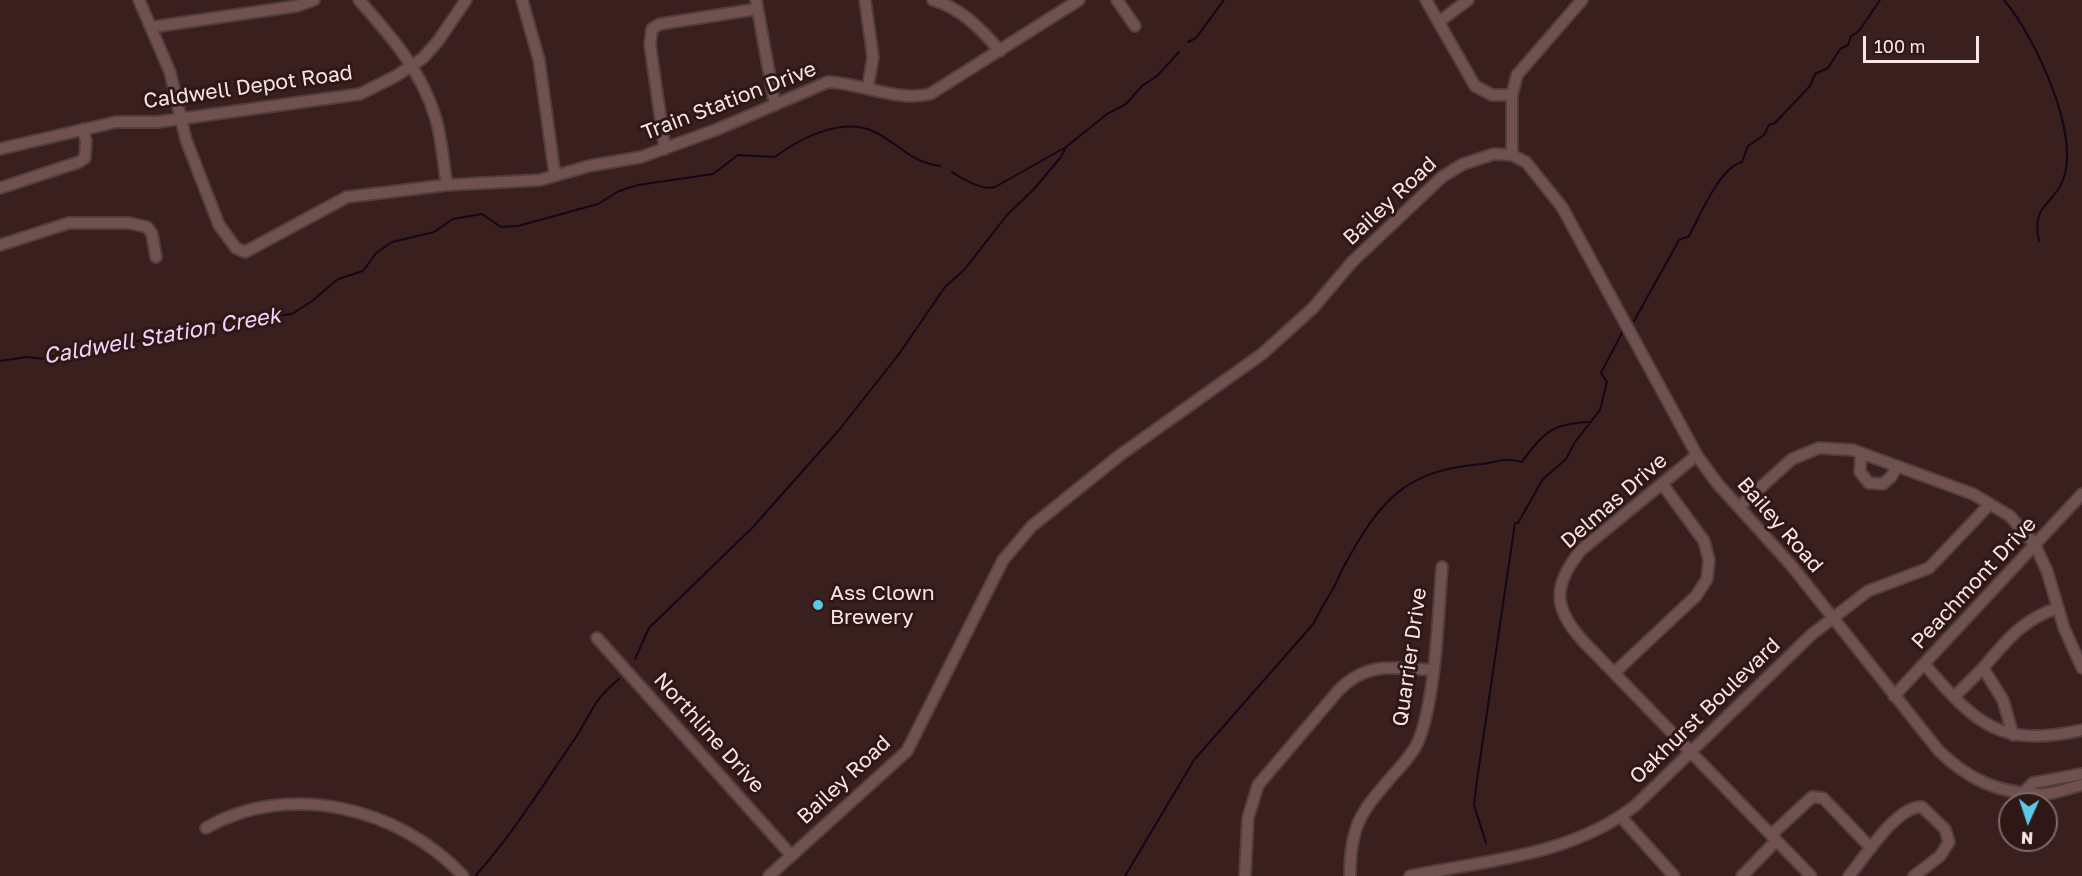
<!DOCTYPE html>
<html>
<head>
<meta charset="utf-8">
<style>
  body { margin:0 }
  #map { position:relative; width:2082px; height:876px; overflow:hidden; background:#39201e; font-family:"Golos Text",sans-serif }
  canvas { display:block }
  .north { position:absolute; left:1998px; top:792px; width:60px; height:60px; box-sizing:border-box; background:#2e1715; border:2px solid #7e6968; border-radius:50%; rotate:183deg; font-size:16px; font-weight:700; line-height:24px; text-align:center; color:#f7e5e4 }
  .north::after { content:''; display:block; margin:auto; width:21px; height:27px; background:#5dc7e8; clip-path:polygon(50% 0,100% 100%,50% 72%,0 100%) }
  .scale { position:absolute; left:1863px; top:36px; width:116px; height:27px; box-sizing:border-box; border:3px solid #f7e5e4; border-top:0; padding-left:8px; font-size:18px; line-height:21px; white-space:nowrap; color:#f7e5e4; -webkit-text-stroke:4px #2e1715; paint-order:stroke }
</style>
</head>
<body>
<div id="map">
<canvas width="2082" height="876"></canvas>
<div class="north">N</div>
<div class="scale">100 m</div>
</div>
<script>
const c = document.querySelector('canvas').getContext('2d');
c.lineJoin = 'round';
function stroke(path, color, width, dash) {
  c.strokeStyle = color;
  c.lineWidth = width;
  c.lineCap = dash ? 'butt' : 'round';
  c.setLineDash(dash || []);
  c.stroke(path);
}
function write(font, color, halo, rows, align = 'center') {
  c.font = font + ' "Golos Text",sans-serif';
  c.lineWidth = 6;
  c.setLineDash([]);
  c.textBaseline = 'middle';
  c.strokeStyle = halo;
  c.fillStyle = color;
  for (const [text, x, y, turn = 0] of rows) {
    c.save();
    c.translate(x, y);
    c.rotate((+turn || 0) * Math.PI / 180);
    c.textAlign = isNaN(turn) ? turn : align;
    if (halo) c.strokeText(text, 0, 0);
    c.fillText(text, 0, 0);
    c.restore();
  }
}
stroke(new Path2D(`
  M2004,0C2034,35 2081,134 2063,180C2053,206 2031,204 2039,241
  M1188,42L1196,38L1224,0
  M952,172C962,179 983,191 995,187L1066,147L1107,114L1126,104L1142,86L1157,76L1179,52
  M1634,321L1679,240L1689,236C1700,216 1719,168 1742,162L1748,146L1764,135L1769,125L1775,123L1810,86L1815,74L1828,68L1840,49L1848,45L1851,36L1859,31L1880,0
  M0,361L26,357L46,359L68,351L129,343L225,321L292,314L312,301L338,279L363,271L376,253L392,242L434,232L453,219L482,214L501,227L518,226L598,204L619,191L638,185L713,174L738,155L775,157C800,138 843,116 875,132C901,145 908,161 940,166
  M635,659L649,628L753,527L839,430L899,354L945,287L964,270L1007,215L1034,189L1061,157L1066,147
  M1486,843L1474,805L1477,780L1515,523H1518L1543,479L1566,459L1575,442L1600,410L1607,382L1601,373L1624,329
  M476,875C513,834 545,782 576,737C593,711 592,701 619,679
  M1125,876L1194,760L1314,623C1320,609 1327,600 1334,587C1338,580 1340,573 1344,566C1380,501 1404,470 1482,464C1500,462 1502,457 1522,462C1543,432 1553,423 1591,422`), '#16061a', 2);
const minor = new Path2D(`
  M139,0L170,72L186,140L219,225L236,248L245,252L347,197L447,185L540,180L589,166L641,157L718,129L828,82C861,83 897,102 930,94L1079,0
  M359,0C390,35 421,70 435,116C442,138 443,162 447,185
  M522,0L539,60L555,176
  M756,0L775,105
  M865,0L873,57L868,87
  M933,0C961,8 981,29 1000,51
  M1117,0L1135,26
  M1426,0L1475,86L1492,95H1512
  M1439,22L1468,0
  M152,27L297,6L314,0
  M0,149L116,122H157L360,94L396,76L423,58L438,41L466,0
  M665,149L650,45L652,29L660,24L757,9
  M1512,155V95L1517,75L1582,0
  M0,188L79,162L85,158L86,141L83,129
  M0,245L69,223H129L147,227L152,234L156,257
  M1861,453L1860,472L1869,483L1883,484L1891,477L1897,466
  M1697,455L1581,550C1553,585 1552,607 1583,641L1811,876
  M1739,507L1792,459L1819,448L1853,450L1973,494L2010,516L2035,545L2047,571L2064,628L2082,668
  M597,638L791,855
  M1925,665C1977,725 2000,748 2082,730
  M1983,668C2006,641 2024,618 2058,608
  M1615,672L1696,596L1707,579L1709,560L1704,541L1663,485
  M1894,696L2082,494
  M1954,697L1983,668L2003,700L2013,735
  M2024,792L2033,783L2082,774
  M1621,817L1674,876
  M206,828C288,780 401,808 463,876
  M1771,835L1812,797L1823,798L1871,848
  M769,876L907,751L1003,560L1032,526L1120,455L1262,354L1313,308L1352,262L1442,177L1463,164L1494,154L1512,155L1526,162L1562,207L1698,457L1717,483L1791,565L1939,751C1968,779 1996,792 2036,794C2050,796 2068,788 2082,785
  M1245,876L1248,818L1258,785L1338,691C1367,661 1394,668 1431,670
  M1350,876C1350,825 1361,812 1393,775C1402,765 1412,755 1418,742C1436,698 1438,616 1442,567
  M1410,876C1488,860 1571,856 1636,805L1811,635L1868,591L1929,568L1990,504
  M1742,876L1776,841
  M1849,876C1865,857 1896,806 1922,807L1945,829L1949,842L1940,856L1914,876`);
stroke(minor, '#533e3d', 14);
stroke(minor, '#6f5250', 10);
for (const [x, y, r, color] of [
  [818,605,6,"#5dc7e8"]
]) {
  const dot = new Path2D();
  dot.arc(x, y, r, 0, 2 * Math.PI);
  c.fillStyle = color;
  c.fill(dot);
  stroke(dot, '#2e1715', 2);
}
write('21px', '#f7e5e4', '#2e1715', [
  ["Caldwell Depot Road",248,87,-8],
  ["Train Station Drive",729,101,-21],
  ["Bailey Road",1390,201,-43],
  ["Delmas Drive",1614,501,-41],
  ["Bailey Road",1780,525,49],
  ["Peachmont Drive",1974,583,-47],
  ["Quarrier Drive",1410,657,-82],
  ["Oakhurst Boulevard",1705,711,-44],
  ["Northline Drive",709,733,48],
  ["Bailey Road",844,780,-43]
]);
write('21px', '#f7e5e4', '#2e1715', [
  ["Ass Clown",830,593],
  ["Brewery",830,617]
], 'left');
write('italic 22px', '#f2d3fa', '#2e1715', [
  ["Caldwell Station Creek",162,336,-10]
]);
</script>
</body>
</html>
